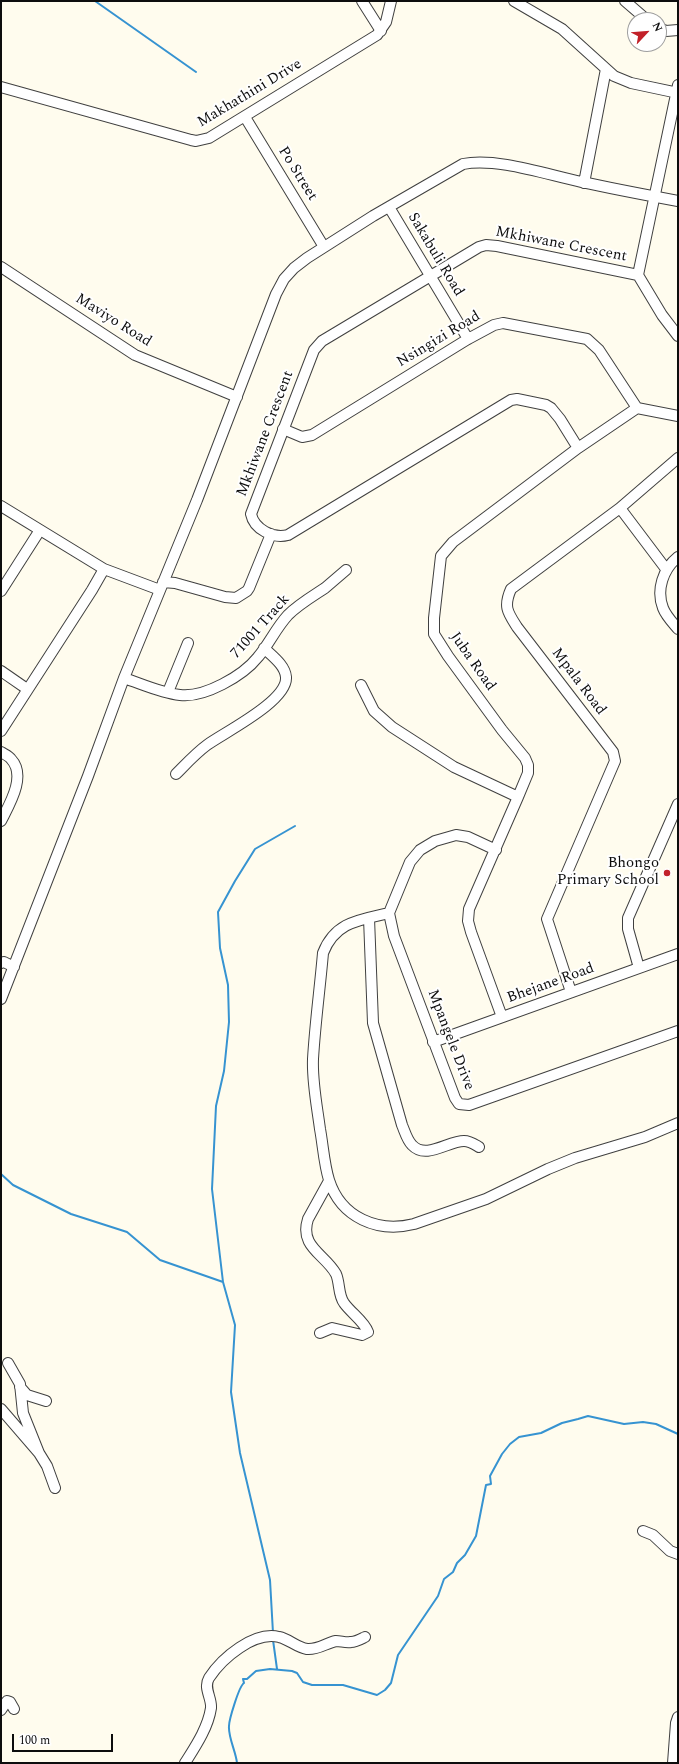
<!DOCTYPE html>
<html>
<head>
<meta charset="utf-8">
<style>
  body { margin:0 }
  #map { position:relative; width:679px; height:1764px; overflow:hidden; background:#fffcee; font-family:Spectral,serif }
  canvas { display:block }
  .frame { position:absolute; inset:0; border:2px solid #0d0d0d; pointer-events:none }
  .north { position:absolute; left:627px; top:12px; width:40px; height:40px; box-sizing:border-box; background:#fff; border:1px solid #9e9e9e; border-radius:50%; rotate:64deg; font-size:11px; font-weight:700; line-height:16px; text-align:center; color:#0d0d0d }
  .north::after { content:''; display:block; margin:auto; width:14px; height:18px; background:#c22129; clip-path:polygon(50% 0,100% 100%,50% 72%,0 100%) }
  .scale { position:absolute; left:12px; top:1734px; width:101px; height:18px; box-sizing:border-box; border:2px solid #0d0d0d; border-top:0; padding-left:5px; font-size:12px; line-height:14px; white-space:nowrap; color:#0d0d0d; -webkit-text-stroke:3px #fff; paint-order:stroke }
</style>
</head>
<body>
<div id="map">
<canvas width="679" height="1764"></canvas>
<div class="frame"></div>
<div class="north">N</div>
<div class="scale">100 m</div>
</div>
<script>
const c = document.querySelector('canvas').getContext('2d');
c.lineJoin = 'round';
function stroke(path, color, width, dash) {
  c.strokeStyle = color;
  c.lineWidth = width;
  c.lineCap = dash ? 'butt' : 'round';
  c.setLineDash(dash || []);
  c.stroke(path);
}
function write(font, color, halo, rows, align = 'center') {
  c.font = font + ' Spectral,serif';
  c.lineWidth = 4;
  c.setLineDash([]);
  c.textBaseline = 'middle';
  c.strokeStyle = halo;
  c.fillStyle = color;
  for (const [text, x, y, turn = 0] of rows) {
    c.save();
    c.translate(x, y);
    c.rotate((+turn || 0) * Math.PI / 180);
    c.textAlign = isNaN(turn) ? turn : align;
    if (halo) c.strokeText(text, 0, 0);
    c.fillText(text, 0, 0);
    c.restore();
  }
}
stroke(new Path2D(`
  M95,1L196,72
  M1,1174L13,1185L71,1214L127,1232L160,1260L223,1282
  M273,1633L270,1580L240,1453L231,1392L235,1325L223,1282L212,1189L216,1106L224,1071L229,1022L228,985L220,948L218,912L235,881L255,849L295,826
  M273,1640L277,1669
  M237,1763C236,1752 228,1737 229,1726C229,1720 239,1686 244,1683L243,1679H247L256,1671L270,1669L292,1671L297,1673L303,1682L312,1685H343L377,1695L385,1690L391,1683L398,1655L438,1596L444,1579L453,1572L457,1563L465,1555L476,1536L486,1485L491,1484L490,1476L502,1454L510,1444L519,1437L541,1433L562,1423L578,1419L588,1416L624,1424L643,1422L656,1424L678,1434`), '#3693d1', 2);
const minor = new Path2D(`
  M362,1L381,31
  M514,1L562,29L614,76L631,83L678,93
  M625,1L647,20
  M659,28L666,31L678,30
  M678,85L638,275L662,315L678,336
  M1,87L191,140L196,141L209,138L377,35L386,22L391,1
  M245,117L324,247
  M584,183L606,69
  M389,207L468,339
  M1,267L135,355L237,397
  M283,429L302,437L312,435L468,339L494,325L503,323L587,339L599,350L637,408
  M578,448L560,419L551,408L546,405L517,399L511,400L288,535C273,539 254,529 251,514L314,350L322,341L479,247L486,245L497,246L638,275
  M1,506L104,569L160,590
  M620,508L666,569
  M678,557C663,569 656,590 663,608C666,616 673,623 678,629
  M163,582L175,583L225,597L236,598L247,591L249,588L271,534
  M1,591L40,530
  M1,671L27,689
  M124,678C142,684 161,693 180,695C204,698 243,676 258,657C269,644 276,628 288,615C299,604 313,596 325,588C332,582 339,576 346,570
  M361,685L374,711L392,727L454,767L518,797
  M168,692L188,643
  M1,731L92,590L104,569
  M1,752C4,754 9,756 11,759C27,776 9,805 1,821
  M176,774C186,764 196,753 207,745C225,732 288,701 286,677C285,665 272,656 264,648
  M496,850L468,837L456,835L435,841L420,850L410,862L389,913L394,936L455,1098L459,1104L469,1105L678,1031
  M389,913C359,920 335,922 323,953C320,988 315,1024 313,1059C312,1082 317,1106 320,1129C323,1145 324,1164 329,1180C341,1218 378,1233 414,1224L486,1199L548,1169L575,1158L645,1137L678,1123
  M369,918L373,1023L402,1125C405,1132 407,1140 412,1145C426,1160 448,1141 464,1141C470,1141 474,1144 479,1147
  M1,963L4,962L14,967
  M639,968L628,929V918L678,804
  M571,992L547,919L615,761L613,752L517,627C508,613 503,607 511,589L620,508L678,458
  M1,999L88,776L124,678L197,500L276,294L284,279L294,268L307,258L373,216L463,164C496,157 548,175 582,182C614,189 646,195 678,201
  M502,1017L471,932L468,921L469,909L518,797L528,773V765L525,758L502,730L448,656L434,634V618L441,556L453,542L578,448L637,408L678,416
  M433,1042L678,954
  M320,1333L332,1328L362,1335L368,1332C364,1321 351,1313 344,1303C338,1295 340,1283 336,1274C325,1254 299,1247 308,1219L329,1181
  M8,1363L20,1384L23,1413L39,1453
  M20,1387L27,1395L46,1401
  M1,1409L39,1453L47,1466L55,1488
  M643,1531L653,1535L670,1551L678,1554
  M1,1710L7,1701L10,1702L14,1709
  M185,1763C195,1747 208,1728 211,1708C212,1698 203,1688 209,1678C222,1658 254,1631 279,1637C289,1639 296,1647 307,1649C318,1650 326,1643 336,1641C341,1641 346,1643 351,1642C356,1642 361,1639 365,1637
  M673,1763L676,1723L678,1717`);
stroke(minor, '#404040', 12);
stroke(minor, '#fff', 10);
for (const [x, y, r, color] of [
  [667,873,4,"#c22129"]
]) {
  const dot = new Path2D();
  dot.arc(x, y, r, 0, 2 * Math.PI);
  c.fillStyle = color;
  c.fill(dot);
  stroke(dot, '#fff', 1.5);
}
write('15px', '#0d0d0d', '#fff', [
  ["Makhathini Drive",250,94,-31],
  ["Po Street",297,174,58],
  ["Mkhiwane Crescent",561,245,11],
  ["Sakabuli Road",435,255,59],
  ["Maviyo Road",113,321,32],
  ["Nsingizi Road",439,340,-31],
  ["Mkhiwane Crescent",266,434,-69],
  ["71001 Track",261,627,-48],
  ["Juba Road",472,662,55],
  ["Mpala Road",578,682,53],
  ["Bhejane Road",551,984,-20],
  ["Mpangele Drive",450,1040,69]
]);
write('15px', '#0d0d0d', '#fff', [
  ["Bhongo",659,864],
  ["Primary School",659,881]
], 'right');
</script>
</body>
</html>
